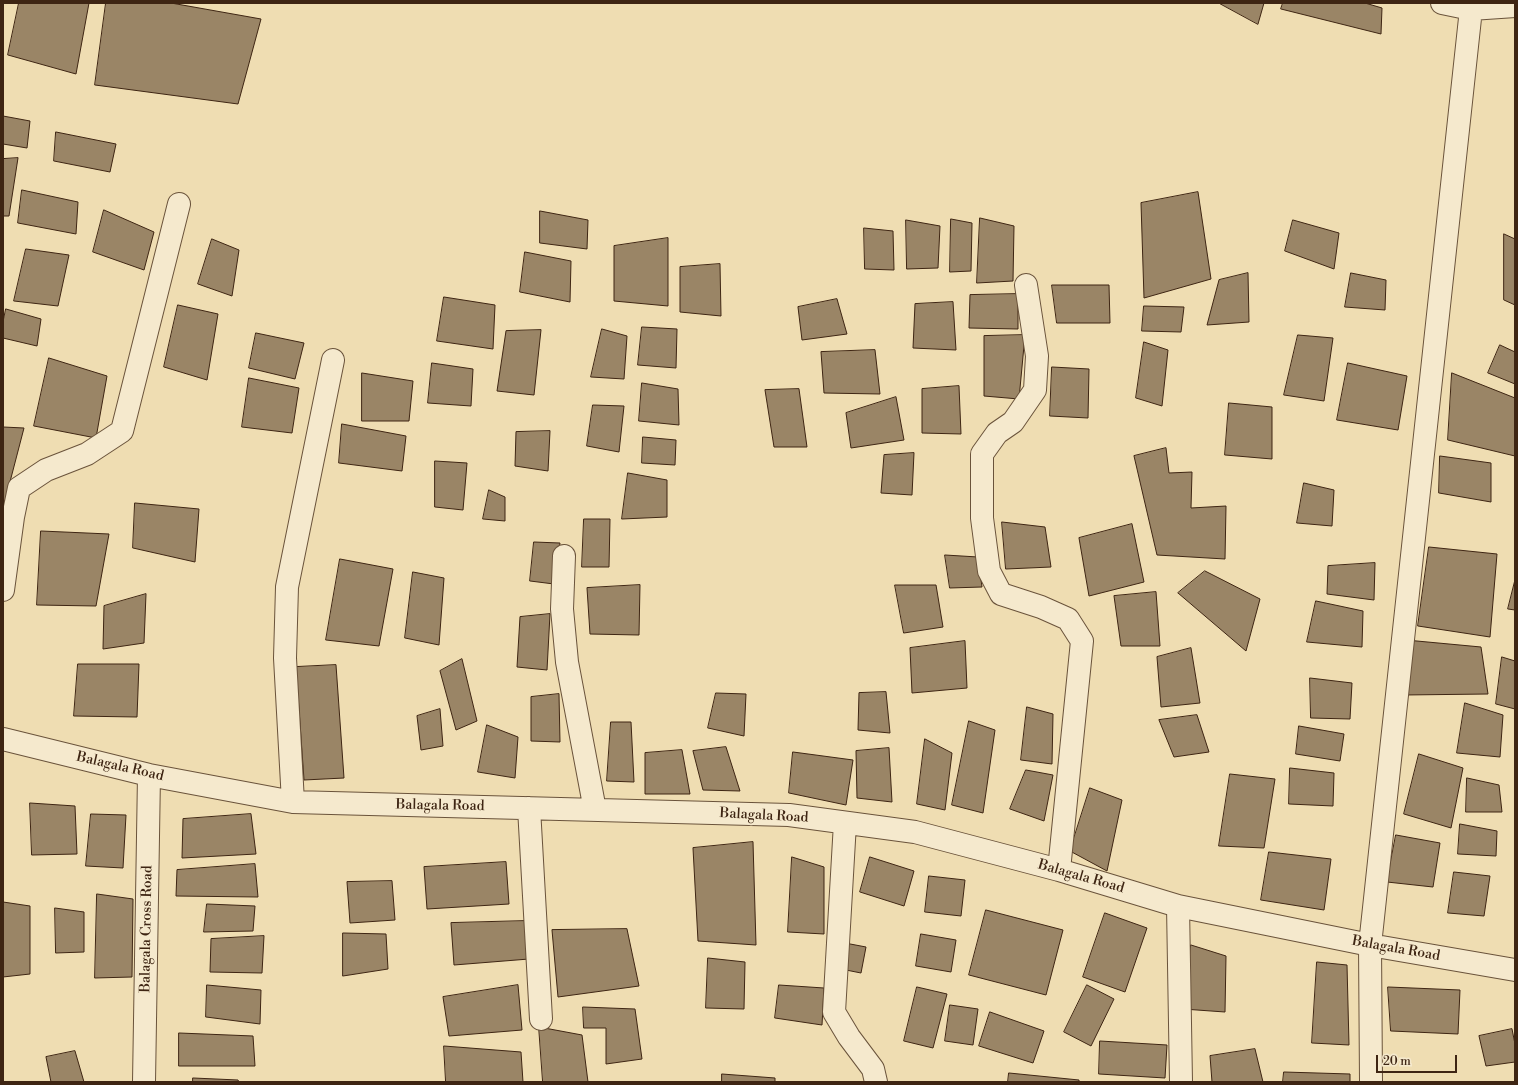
<!DOCTYPE html>
<html>
<head>
<meta charset="utf-8">
<style>
  body { margin:0 }
  #map { position:relative; width:1518px; height:1085px; overflow:hidden; background:#efddb2; font-family:"Libre Bodoni",serif }
  canvas { display:block }
  .frame { position:absolute; inset:0; border:4px solid #3e2513; pointer-events:none }
  .scale { position:absolute; left:1376px; top:1055px; width:81px; height:18px; box-sizing:border-box; border:2px solid #3e2513; border-top:0; padding-left:5px; font-size:12px; line-height:14px; white-space:nowrap; color:#3e2513; -webkit-text-stroke:3px #f5e9cd; paint-order:stroke }
</style>
</head>
<body>
<div id="map">
<canvas width="1518" height="1085"></canvas>
<div class="frame"></div>
<div class="scale">20 m</div>
</div>
<script>
const c = document.querySelector('canvas').getContext('2d');
c.lineJoin = 'round';
function fill(path, color) {
  c.fillStyle = color;
  c.fill(path, 'evenodd');
}
function stroke(path, color, width, dash) {
  c.strokeStyle = color;
  c.lineWidth = width;
  c.lineCap = dash ? 'butt' : 'round';
  c.setLineDash(dash || []);
  c.stroke(path);
}
function write(font, color, halo, rows, align = 'center') {
  c.font = font + ' "Libre Bodoni",serif';
  c.lineWidth = 4;
  c.setLineDash([]);
  c.textBaseline = 'middle';
  c.strokeStyle = halo;
  c.fillStyle = color;
  for (const [text, x, y, turn = 0] of rows) {
    c.save();
    c.translate(x, y);
    c.rotate((+turn || 0) * Math.PI / 180);
    c.textAlign = isNaN(turn) ? turn : align;
    if (halo) c.strokeText(text, 0, 0);
    c.fillText(text, 0, 0);
    c.restore();
  }
}
const building = new Path2D(`
  M19,3H89L76,74L8,55Z
  M106,3H171L261,19L238,104L95,85Z
  M1219,3H1264L1258,24Z
  M1283,3H1365L1382,8L1381,34L1281,9Z
  M3,116L30,121L27,148L3,144Z
  M56,132L116,144L110,172L54,161Z
  M18,158L9,216H3V159Z
  M22,190L78,202L76,234L18,223Z
  M1198,192L1211,279L1144,298L1141,203Z
  M104,210L154,232L144,270L93,252Z
  M540,211L588,220L587,249L540,243Z
  M980,218L1014,226L1013,281L977,283Z
  M951,219L972,223L971,271L950,272Z
  M906,220L940,226L938,268L907,269Z
  M1293,220L1339,233L1334,269L1285,251Z
  M864,228L893,231L894,270L865,269Z
  M1504,234L1515,239V305L1504,300Z
  M668,238V306L614,301V246Z
  M212,239L239,250L232,296L198,284Z
  M26,249L69,255L58,306L14,301Z
  M525,252L571,261L570,302L520,292Z
  M720,264L721,316L680,312V267Z
  M1248,273L1249,322L1207,325L1219,280Z
  M1351,273L1386,280L1385,310L1345,307Z
  M1052,285H1109L1110,323H1057Z
  M1018,294V329L969,328L970,295Z
  M444,297L495,305L493,349L437,341Z
  M837,299L847,334L802,340L798,307Z
  M953,302L956,350L913,348L915,304Z
  M178,305L218,314L207,380L164,367Z
  M1144,306L1184,307L1181,332L1142,331Z
  M6,309L41,319L37,346L3,338V322Z
  M642,327L677,329L676,368L638,365Z
  M602,329L627,336L624,379L591,377Z
  M541,330L534,395L497,391L506,331Z
  M256,333L304,343L295,379L249,368Z
  M1025,335L1019,399L984,396V336Z
  M1298,335L1333,338L1324,401L1284,395Z
  M1144,342L1168,350L1162,406L1136,398Z
  M1500,345L1515,352V384L1488,373Z
  M875,350L880,394L824,393L821,352Z
  M49,358L107,376L96,438L34,426Z
  M432,363L473,369L471,406L428,403Z
  M1348,363L1407,376L1398,430L1337,420Z
  M1052,367L1089,369L1088,418L1050,416Z
  M362,373L413,381L409,421H362Z
  M1452,373L1515,398V456L1448,440Z
  M249,378L299,388L292,433L242,427Z
  M642,383L678,389L679,425L639,421Z
  M959,386L961,434L922,433V389Z
  M799,389L807,447H774L765,390Z
  M896,397L904,440L851,448L846,413Z
  M1229,403L1272,407V459L1225,455Z
  M593,405L624,406L619,452L587,446Z
  M342,424L406,436L402,471L339,463Z
  M3,427L24,428L5,501H3Z
  M550,431L548,471L515,466L516,432Z
  M643,437L676,440L675,465L642,463Z
  M1166,448L1169,473L1192,472L1191,508L1226,506L1225,559L1157,555L1134,456Z
  M914,453L912,495L881,493L884,455Z
  M1440,456L1491,463V502L1439,493Z
  M435,461L467,463L463,510L435,507Z
  M628,473L667,480V517L622,519Z
  M1304,483L1334,490L1332,526L1297,523Z
  M489,490L505,497V521L483,519Z
  M135,503L199,509L195,562L133,548Z
  M584,519H610L609,567H582Z
  M1002,522L1045,527L1051,567L1006,569Z
  M1132,524L1144,582L1089,596L1079,538Z
  M41,531L109,534L96,606L37,605Z
  M534,542L560,543L554,584L530,581Z
  M1429,547L1497,554L1490,637L1418,626Z
  M945,555L978,557L982,587L950,588Z
  M340,559L393,569L379,646L326,640Z
  M1375,563L1374,600L1327,594L1328,566Z
  M1205,571L1260,599L1246,651L1178,593Z
  M413,572L444,578L439,645L405,638Z
  M1515,580V610L1508,609Z
  M640,585L639,635L590,634L587,588Z
  M895,585H936L943,627L904,633Z
  M1156,592L1160,646H1121L1114,596Z
  M146,594L144,643L103,649L104,606Z
  M1316,601L1363,611L1362,647L1307,642Z
  M550,614L547,670L517,667L520,617Z
  M1406,640L1481,647L1488,694L1404,695Z
  M965,641L967,688L912,693L910,648Z
  M1191,648L1200,703L1161,707L1157,657Z
  M1502,657L1515,661V709L1496,704Z
  M462,659L477,721L456,730L440,671Z
  M78,664H139L137,717L74,716Z
  M336,665L344,778L304,780L296,667Z
  M1310,678L1352,683L1350,719L1311,718Z
  M886,692L890,733L858,730L859,693Z
  M716,693L746,694L744,736L708,728Z
  M559,694L560,742L531,741V697Z
  M1465,703L1503,715L1500,757L1457,753Z
  M1027,707L1053,714L1052,764L1021,760Z
  M440,709L443,746L421,750L417,716Z
  M1197,715L1209,752L1174,757L1159,720Z
  M969,721L995,730L983,813L952,805Z
  M611,722H631L634,782L607,781Z
  M487,725L518,737L515,778L478,772Z
  M1299,726L1344,734L1340,761L1296,754Z
  M925,739L952,753L945,810L917,804Z
  M726,747L740,791L703,790L693,751Z
  M889,748L892,802L857,798L856,751Z
  M682,750L690,794H645V753Z
  M793,752L853,760L846,805L789,793Z
  M1419,754L1463,768L1451,828L1404,814Z
  M1290,768L1334,773L1333,806L1289,804Z
  M1026,770L1053,775L1044,821L1010,809Z
  M1230,774L1275,779L1264,848L1219,846Z
  M1467,778L1499,785L1502,812H1466Z
  M1090,788L1122,800L1107,871L1070,851Z
  M30,803L75,806L77,854L32,855Z
  M91,814L126,815L123,868L86,866Z
  M251,814L256,854L182,858L183,819Z
  M1460,824L1497,831L1496,856L1458,854Z
  M1396,835L1440,843L1433,887L1387,882Z
  M753,842L756,945L698,941L693,848Z
  M1269,852L1331,859L1324,910L1261,900Z
  M792,857L824,867V934L788,932Z
  M870,857L914,871L904,906L860,892Z
  M506,862L509,904L427,909L424,867Z
  M255,864L258,897L176,896L177,870Z
  M1454,872L1490,876L1484,916L1448,913Z
  M929,876L965,880L961,916L925,912Z
  M392,881L395,920L350,923L347,882Z
  M97,894L133,899L132,977L95,978Z
  M3,902L30,906V974L3,977Z
  M207,904L255,906L253,931L204,932Z
  M55,908L84,912V952L56,953Z
  M986,910L1063,930L1046,995L969,975Z
  M1105,913L1147,928L1125,992L1083,977Z
  M525,921L529,959L454,965L451,923Z
  M627,929L639,986L558,997L552,930Z
  M343,933L386,934L388,969L343,976Z
  M921,934L956,940L951,972L916,966Z
  M264,936L262,973L210,972L211,939Z
  M845,943L866,947L861,973L841,969Z
  M1191,945L1226,956L1225,1012L1183,1009Z
  M708,958L745,962L744,1009L706,1008Z
  M1317,962L1347,965L1349,1045L1312,1043Z
  M207,985L261,990L260,1024L206,1017Z
  M518,985L522,1030L449,1036L443,997Z
  M779,985L824,988L822,1025L775,1018Z
  M1087,985L1114,999L1091,1046L1064,1032Z
  M917,987L947,994L933,1048L904,1041Z
  M1388,987L1460,990L1458,1034L1391,1031Z
  M950,1005L978,1009L973,1045L945,1041Z
  M583,1007L635,1009L642,1059L606,1064V1028H584Z
  M990,1012L1044,1031L1033,1063L979,1046Z
  M539,1027L582,1035L588,1082H543Z
  M1512,1029L1515,1044V1062L1486,1066L1479,1036Z
  M179,1033L253,1036L255,1066H179Z
  M1100,1041L1167,1045L1165,1078L1099,1074Z
  M444,1046L521,1052L523,1082H446Z
  M1255,1049L1263,1082H1212L1210,1056Z
  M75,1051L84,1082H51L46,1057Z
  M1284,1072L1350,1074V1082H1283Z
  M1009,1073L1079,1080V1082H1008Z
  M722,1074L775,1078V1082H722Z
  M193,1078L238,1080L239,1082H193Z`);
fill(building, '#9a8566');
stroke(building, '#3e2513', 1);
const minor = new Path2D(`
  M1442,3L1471,9L1515,6
  M1026,285L1037,356L1035,390L1013,422L997,433L982,454V518L989,571L1001,594L1041,607L1068,619L1082,641L1059,870
  M564,556L562,609L567,662L595,810
  M3,590L13,517L19,488L46,470L87,454L122,431L179,204
  M3,739L149,775L293,802L789,815L915,832L1059,870L1178,906L1370,945L1515,970
  M293,802L285,658L287,587L333,360
  M529,808L541,1019
  M845,823L834,1012L849,1037L873,1069L876,1082
  M1178,906L1181,1082
  M144,1082L149,775
  M1371,1082L1370,945L1471,9`);
stroke(minor, '#6a533b', 24);
stroke(minor, '#f5e9cd', 22);
write('14px', '#3e2513', '#f5e9cd', [
  ["Balagala Road",120,767,13],
  ["Balagala Road",440,806,1],
  ["Balagala Road",764,816,3],
  ["Balagala Road",1081,877,16],
  ["Balagala Cross Road",147,929,-89],
  ["Balagala Road",1396,949,10]
]);
</script>
</body>
</html>
